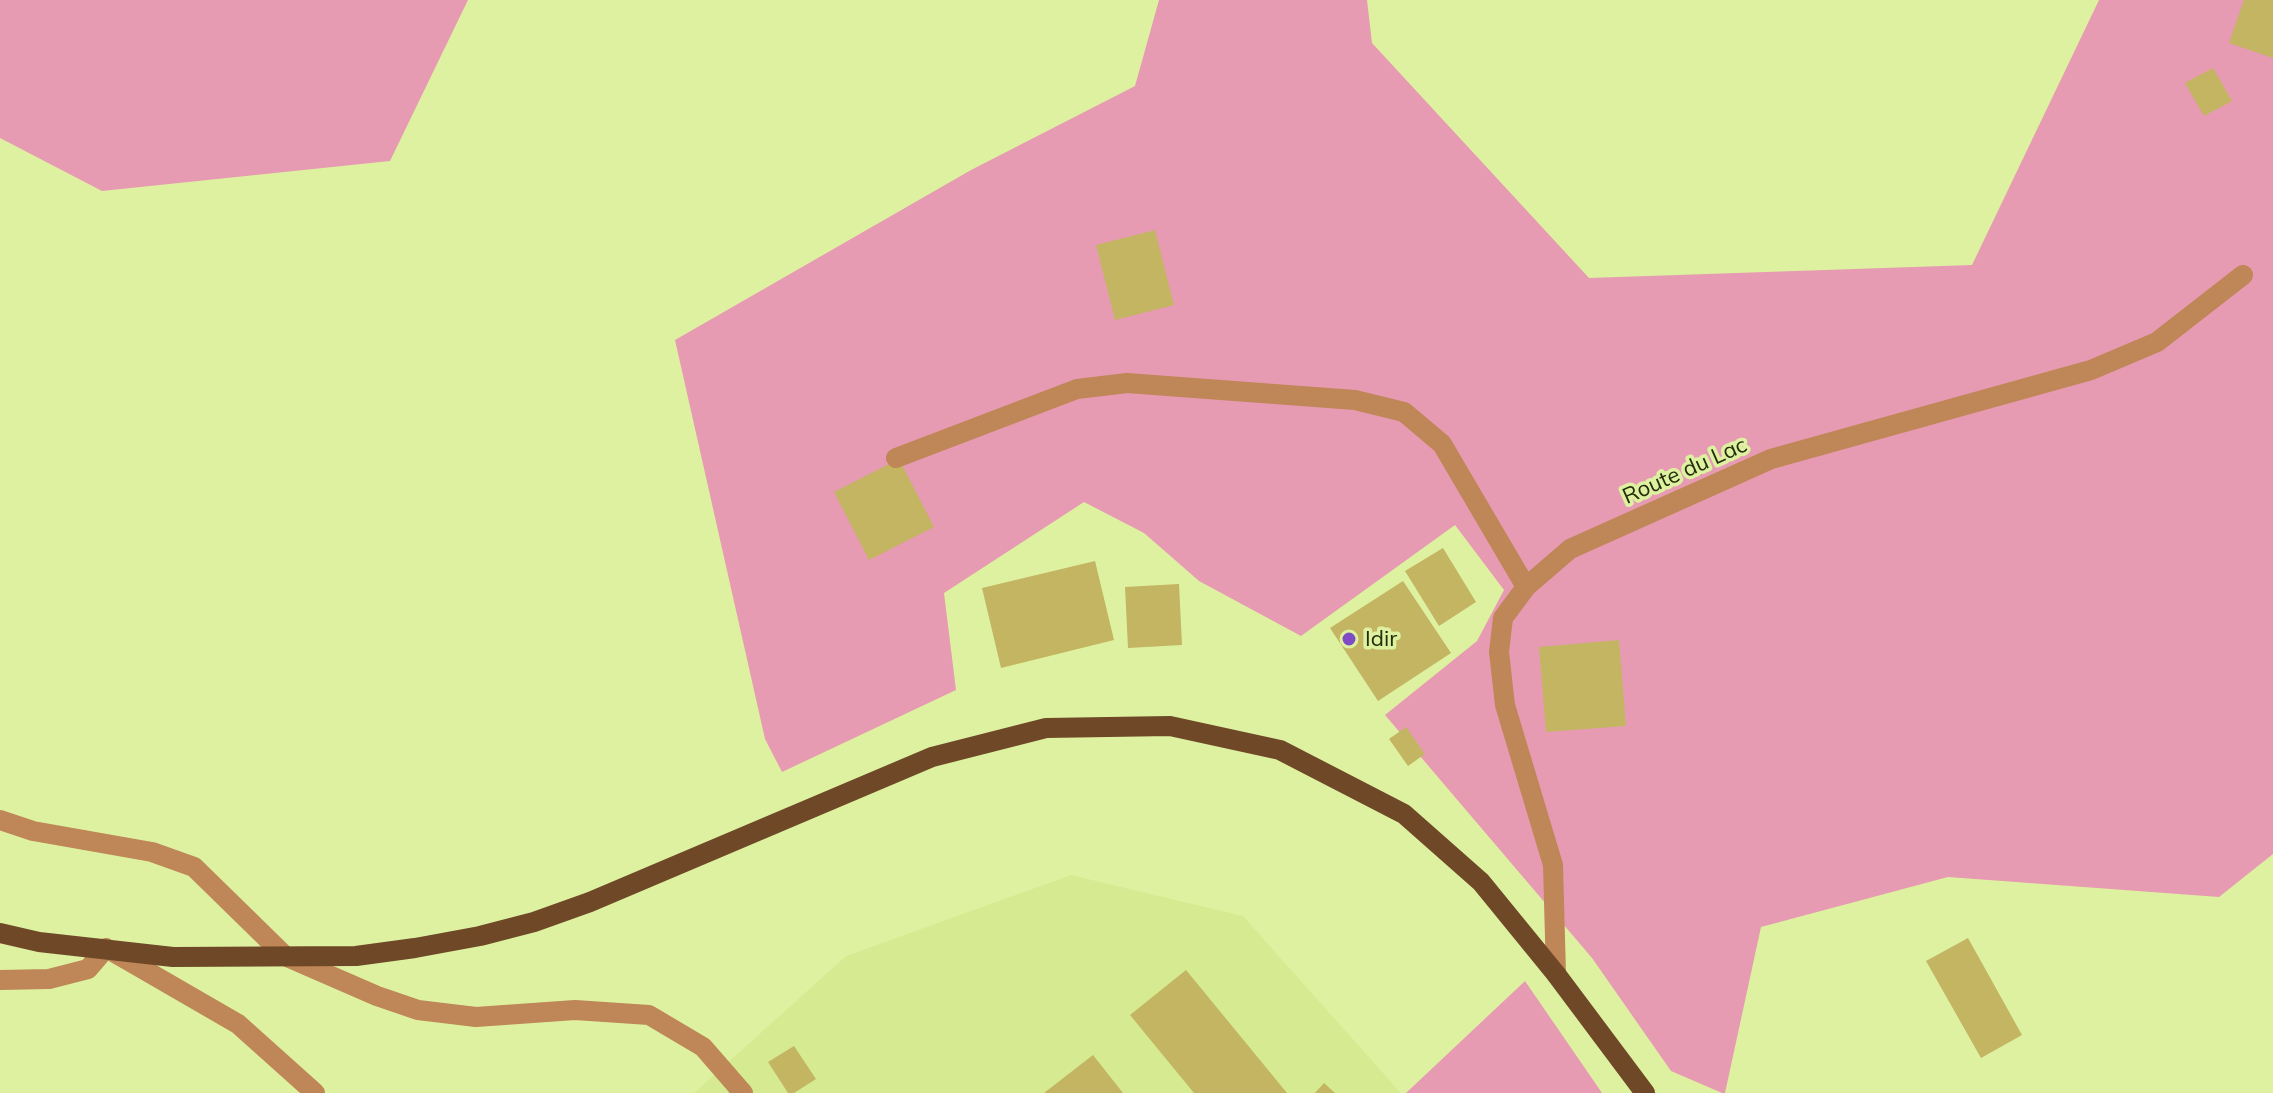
<!DOCTYPE html>
<html>
<head>
<meta charset="utf-8">
<style>
  body { margin:0 }
  canvas { display:block; background:#def1a0 }
</style>
</head>
<body>
<canvas width="2273" height="1093"></canvas>
<script>
const c = document.querySelector('canvas').getContext('2d');
c.lineJoin = 'round';
function fill(path, color) {
  c.fillStyle = color;
  c.fill(path, 'evenodd');
}
function stroke(path, color, width, dash) {
  c.strokeStyle = color;
  c.lineWidth = width;
  c.lineCap = dash ? 'butt' : 'round';
  c.setLineDash(dash || []);
  c.stroke(path);
}
function write(font, color, halo, rows, align = 'center') {
  c.font = font + ' Mulish,sans-serif';
  c.lineWidth = 7;
  c.setLineDash([]);
  c.textBaseline = 'middle';
  c.strokeStyle = halo;
  c.fillStyle = color;
  for (const [text, x, y, turn = 0] of rows) {
    c.save();
    c.translate(x, y);
    c.rotate((+turn || 0) * Math.PI / 180);
    c.textAlign = isNaN(turn) ? turn : align;
    if (halo) c.strokeText(text, 0, 0);
    c.fillText(text, 0, 0);
    c.restore();
  }
}
fill(new Path2D(`
  M1071,875L1243,916L1401,1093H694L846,956Z`), '#d6eb91');
fill(new Path2D(`
  M0,0H468L390,161L102,191L0,138Z
  M1159,0H1367L1372,43L1589,278L1972,265L2099,0H2273V854L2219,897L1948,877L1761,927L1725,1093H1722L1671,1071L1592,958L1385,715L1477,641L1504,590L1455,525L1301,636L1199,581L1144,533L1084,502L944,593L956,690L782,772L765,739L675,340L971,170L1135,86Z
  M1525,981L1602,1093H1406Z`), '#e79bb2');
fill(new Path2D(`
  M2244,0H2273V58L2229,43Z
  M2213,68L2232,101L2204,116L2185,83Z
  M1155,230L1174,305L1115,320L1096,245Z
  M899,459L934,527L869,560L834,492Z
  M1443,548L1476,602L1439,626L1405,571Z
  M1095,561L1114,640L1001,668L982,588Z
  M1403,581L1451,653L1378,701L1330,628Z
  M1179,584L1182,645L1128,648L1125,587Z
  M1619,640L1626,726L1546,732L1539,647Z
  M1406,727L1425,754L1408,766L1389,739Z
  M1968,938L2022,1035L1981,1058L1926,961Z
  M1186,970L1287,1093H1194L1130,1015Z
  M794,1046L816,1079L794,1093H788L768,1062Z
  M1093,1055L1123,1093H1044Z
  M1324,1083L1335,1093H1315Z`), '#c3b562');
stroke(new Path2D(`
  M285,956L377,996L418,1010L476,1017L575,1010L649,1015L703,1047L743,1093`), '#bf8657', 20);
stroke(new Path2D(`
  M896,458L1077,389L1127,383L1355,400L1404,412L1442,444L1526,587
  M0,820L33,831L152,852L194,867L285,956
  M1556,974L1553,865L1505,705L1499,652L1503,618L1526,587L1570,549L1771,459L2091,370L2157,342L2243,275
  M0,980L49,979L88,969L106,948`), '#bf8657', 20);
stroke(new Path2D(`
  M110,950L238,1024L315,1093`), '#bf8657', 20);
stroke(new Path2D(`
  M0,933L39,942L173,957L356,956L415,948L480,936L534,922L590,902L932,757L1046,728L1170,726L1280,750L1404,814L1481,882L1556,974L1645,1093`), '#6f4827', 20);
for (const [x, y, r, color] of [
  [1349,639,8,"#7f4cc4"]
]) {
  const dot = new Path2D();
  dot.arc(x, y, r, 0, 2 * Math.PI);
  c.fillStyle = color;
  c.fill(dot);
  stroke(dot, '#def1a0', 3);
}
write('22px', '#252c0b', '#def1a0', [
  ["Route du Lac",1685,471,-24]
]);
write('22px', '#252c0b', '#def1a0', [
  ["Idir",1365,639]
], 'left');
</script>
</body>
</html>
